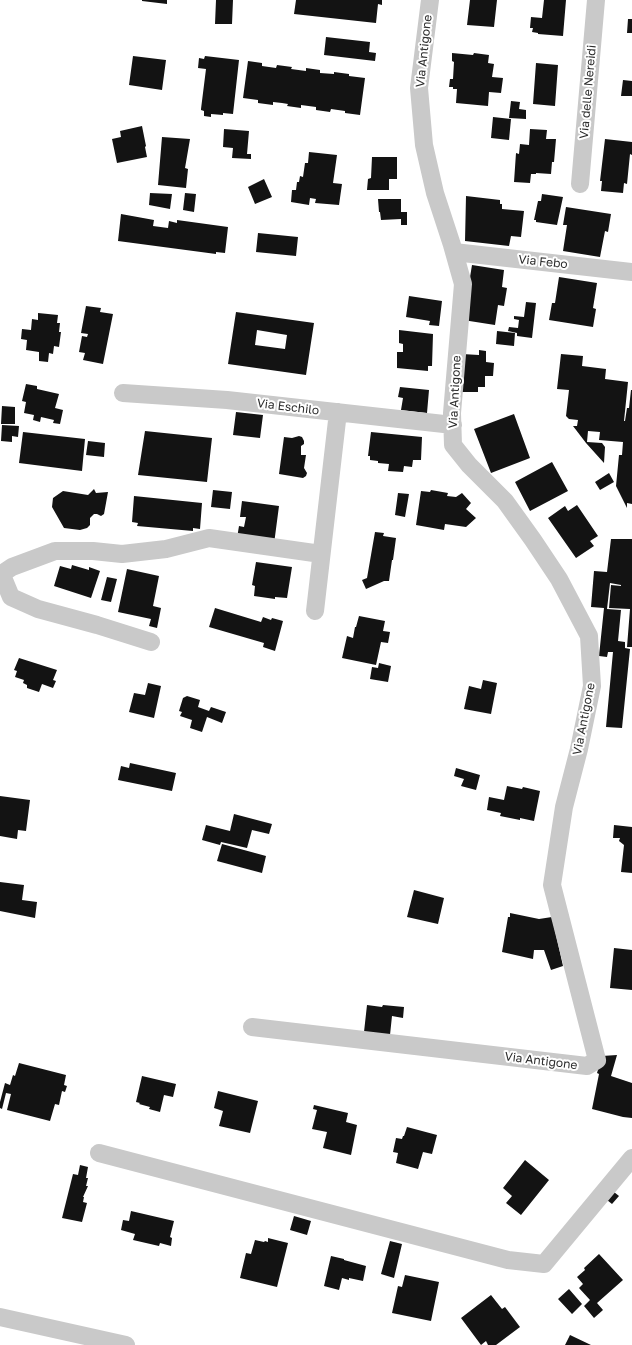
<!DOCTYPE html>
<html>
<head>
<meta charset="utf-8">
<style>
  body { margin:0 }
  canvas { display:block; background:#fff }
</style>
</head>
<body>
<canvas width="632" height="1345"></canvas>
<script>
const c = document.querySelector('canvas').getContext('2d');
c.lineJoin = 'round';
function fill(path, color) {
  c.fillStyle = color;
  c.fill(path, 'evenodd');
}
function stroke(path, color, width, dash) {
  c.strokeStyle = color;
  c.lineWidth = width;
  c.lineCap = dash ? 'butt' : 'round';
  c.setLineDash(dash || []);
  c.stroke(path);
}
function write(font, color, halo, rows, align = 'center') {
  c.font = font + ' "Golos Text",sans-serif';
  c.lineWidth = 4;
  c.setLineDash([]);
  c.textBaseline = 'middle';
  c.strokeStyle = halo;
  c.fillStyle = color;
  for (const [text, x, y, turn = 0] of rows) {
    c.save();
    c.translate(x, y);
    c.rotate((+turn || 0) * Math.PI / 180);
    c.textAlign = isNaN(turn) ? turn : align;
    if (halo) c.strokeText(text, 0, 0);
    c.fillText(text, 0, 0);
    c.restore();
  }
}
fill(new Path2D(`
  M142,0H167V4L142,1Z
  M216,0H233L232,24H215Z
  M296,0H382V5L378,4L376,23L294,14Z
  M470,0H497L494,27L467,25Z
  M544,0H566L563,36L538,34V33L532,32L533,28H530L531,17L542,18Z
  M628,19H632V33H627Z
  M326,37L370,42L369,52L376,53L375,61L324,55Z
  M452,53L473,55L474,53L489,55L488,63L494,64L492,77L503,78L501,93L489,92L488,106L456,103L457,89H453V87H449L450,79H453L454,62L452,61Z
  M133,56L166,60L162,90L129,85Z
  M205,56L239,60L233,114L223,113V115L211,114V117L204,116V111L201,110V109L206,69L198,68L199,58L204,59Z
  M248,61L262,63V66L276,68L277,65L292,67L291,69L306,71V68L320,70V73L334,74V72L349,74V76L365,78L360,115L345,113V111L331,109L330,112L316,110V107L301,105V108L287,106L288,104L282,103L273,102V105L258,103V100L243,98Z
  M536,63L558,65L555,106L533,104Z
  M623,80L632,81V96H621Z
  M511,101L520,102L519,109L526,110V119L509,118Z
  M493,117L511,119L509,140L491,138Z
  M142,126L146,146L145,147L147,157L117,163L112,139L121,137L120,131Z
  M224,129L249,131L247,154H251V159L232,158L233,148L223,147Z
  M530,129L547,130L546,139H556L554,162H552L551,174L536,173V174H531L530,183L514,182L516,153L519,154L520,144L529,145Z
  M162,137L190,139L185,168L188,169L186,188L158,185Z
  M605,139L632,142V155L630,154L627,184L624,183L623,193L601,191L602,181H600Z
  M309,152L337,155L333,183L342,184L339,205L315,203L316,199L310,198L309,205L291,202L292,190H296L297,182H299L300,176L303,177L305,163H308Z
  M372,157H397V179H389V190H367L368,179L371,178Z
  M264,179L272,197L255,204L248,187Z
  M150,193L172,194L170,209L149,205Z
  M185,193L196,194L194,212L183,210Z
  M542,194L563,197L557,225L536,222V220H534L538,201H541Z
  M466,196L500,200V204H502V209L524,211L521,237L511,236L509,246L465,241Z
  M378,199H401V212H407V225H401V219L381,220L380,212H379Z
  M566,207L611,214L608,232L605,231L600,257L563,251L567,225H563Z
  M121,214L154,220L153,226L168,228L169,221L177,223V220L228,227L225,253L216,252V254L118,241Z
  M258,233L298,237L296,256L256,252Z
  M472,265L504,270L502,287L507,288L504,306L498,305L495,325L463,320Z
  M559,277L597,283L593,308L596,309L593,327L549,320L552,303H555Z
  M409,296L442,301L439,326L429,325L430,321L406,317Z
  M526,302L536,303L532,338L517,336V333L508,331L509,327L518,328L519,320L514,319V316L524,317Z
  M86,306L101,308L100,312L113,314L103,364L83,360L85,353L79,352L82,336L87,337L88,334L81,333Z
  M236,312L314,323L306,375L228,364ZM257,330L287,335L285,349L255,345Z
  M38,313L58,315L57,323H60L59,332H61L59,347L54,346L53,354L49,353L48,362L39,361V352L26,350L27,340L21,339L22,329L31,330L32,319L38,320Z
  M399,330L433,334L432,366H428V371L397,368V352H403V344L399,343Z
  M497,331L515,333L514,346L496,344Z
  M479,350L486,351V362L494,363L493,376H485V387H478V392H461L462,354L479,355Z
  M561,354L583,356L582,366L606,369L605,379L628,382L624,421H625L627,408H629L631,390H632V504L627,503V508L616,486L619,455H622L623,442L599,440L600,432L588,431L587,442L602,443L605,447L604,463L586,443L573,426H577L578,420L569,419L566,416L569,390L557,389Z
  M26,384L37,386V389L59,394L55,408L63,410L60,424L53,423L54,420L41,417L40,422L33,420L34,415L24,413L26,402L22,401Z
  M400,387L429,390L427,413L401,410L403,398L398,397Z
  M2,406L15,407V424H1Z
  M236,412L263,415L260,438L233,435Z
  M514,414L530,458L491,473L474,429Z
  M2,425L19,426L18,437L12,436V442L1,441Z
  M145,431L212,438L207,482L138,475Z
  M23,432L85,439L82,471L19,463Z
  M371,432L422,437L421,460H413L412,467L404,466L403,472L388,471L389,464L378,463V461L370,460V456H368Z
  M299,436L302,437L304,441V444L301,446V455H306L304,468L307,473L306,476L303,478L279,474L284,437L292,438Z
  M88,441L105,443L104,457L86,455Z
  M552,462L568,491L530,511L515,482Z
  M609,473L614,482L600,490L595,482Z
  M94,489L96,493L108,492L104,514L101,516L97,514H94L90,518V525L87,528L80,530L64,528L52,507L53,498L63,491L88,495Z
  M213,490L232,492L230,509L211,507Z
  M431,490L448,493L447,496L456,497L462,493L471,503L466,509L476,518L466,527L445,524L444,530L416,525L421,491L430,492Z
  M398,493L409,494L405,517L395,515Z
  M134,496L202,503L200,529L193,528V531L137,526L138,523L132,522Z
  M242,501L279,506L274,544L237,538L239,526L244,527L246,517H240Z
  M577,505L598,536L590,541L594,546L576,558L548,518L565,506L568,511Z
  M375,532L384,533L383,536L396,538L393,560H392L389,581H384L366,589L362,580L367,578Z
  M611,539H632V647H627L630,609L609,608L611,585L621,586V585L610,583L607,609L621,610L618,641L625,642V648L630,649L622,728L606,727L613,652H608L607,657L599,656L604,608L591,607L594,571L607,572Z
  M256,562L292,567L287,598L275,597V599L254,596L255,586L252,585Z
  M72,565L89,570V567L100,571L91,598L54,586L60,566L71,569Z
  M127,569L159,576L153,606L161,608L157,628L149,626L151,619L118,612Z
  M107,577L117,579L111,602L101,600Z
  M215,608L261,622L263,617L271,620L272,618L283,621L275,651L263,647L264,643L209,627Z
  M359,616L385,621L383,631L390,632L388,643L381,642L376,665L342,658L347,636L353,638L355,627H356Z
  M19,658L57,670L53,680L56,681L53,688L42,684L39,692L27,688V685L23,683L24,680L15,677L17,671L14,670Z
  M379,663L391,666L388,682L370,679L372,667L378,668Z
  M483,680L497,683L491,714L464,709L469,686L481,689Z
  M148,683L161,686L154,718L129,712L134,693L145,695Z
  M187,696L200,700L198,707L209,711L211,707L226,712L222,723L207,717L202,732L190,728L192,720L180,716L182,712L179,711L183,698Z
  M130,763L176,773L172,791L118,780L121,766L129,768Z
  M456,768L480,775L476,790L461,786L464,779L454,776Z
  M507,786L522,789L523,787L540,791L534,821L520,818V820L500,816L501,813L487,810L489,797L504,800Z
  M0,796L30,800L26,831L18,830L17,839L0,836Z
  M234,814L272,824L269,834L252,830L247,848L221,842L220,845L202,840L206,825L230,831Z
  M614,825L632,827V873L621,872L624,845L619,841L620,838H613Z
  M222,844L266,856L262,873L217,861Z
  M0,882L24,885L22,900L37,902L35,918L0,911Z
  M414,890L444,898L438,924L407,917Z
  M510,913L539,919L552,917L563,966L551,970L544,950H534L533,959L502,952L508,917H510Z
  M614,948L632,950V990L610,988Z
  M367,1005L382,1007L383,1005L404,1007L403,1018L392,1016L390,1035L364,1032Z
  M617,1055L611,1076L632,1083V1118L623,1117L592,1109L599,1074L597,1073L602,1056Z
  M19,1063L66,1075L64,1085L67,1086L65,1092L62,1091L59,1105L55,1104L50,1121L7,1110L11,1094L6,1093L2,1109L0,1108V1102L5,1083L10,1085L13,1075L15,1076Z
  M142,1076L176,1084L173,1097L164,1095L160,1112L149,1109L150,1107L139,1104L140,1103L136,1102Z
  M218,1091L258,1101L250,1133L219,1126L223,1111L214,1108Z
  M314,1105L348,1113L346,1122L357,1125L351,1155L323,1148L327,1132L312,1129L317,1110L313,1109Z
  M407,1127L437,1135L432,1154L423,1152L418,1169L396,1163L398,1153L393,1152L396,1138L402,1139L403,1136H404Z
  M525,1160L549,1180L521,1215L506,1203L512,1196L503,1188Z
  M80,1165L88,1167L86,1178H88L86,1186H88L83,1197H84L83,1202L87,1203L82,1222L62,1218L73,1174L78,1175Z
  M614,1192L619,1196L612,1204L607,1200Z
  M131,1211L174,1221L170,1237L172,1238L171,1246L160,1243L159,1246L133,1240L135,1234L121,1230L123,1220L129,1221Z
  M294,1216L311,1221L307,1235L290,1230Z
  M268,1238L288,1243L277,1287L240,1278L246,1253L251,1254L255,1240L264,1242L265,1241L268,1242Z
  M390,1241L402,1244L394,1278L381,1274Z
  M599,1254L623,1280L597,1303L603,1310L594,1318L584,1306L590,1300L579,1288L583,1284L577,1277L585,1270L584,1268Z
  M331,1256L344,1259V1260L366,1266L363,1281L349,1278V1280L342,1278L339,1290L324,1286Z
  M405,1275L439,1282L431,1321L392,1313L398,1286L402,1287Z
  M569,1289L582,1304L572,1314L558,1299Z
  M491,1295L502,1309L505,1307L520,1327L496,1345H488L486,1341L481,1345L461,1318Z
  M570,1335L591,1345H565Z`), '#131313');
stroke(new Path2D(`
  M580,184L596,0
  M454,252L632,272
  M123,393L227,400L453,425
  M0,575L12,567L55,551H93L122,554L166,549L209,538L321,554
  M0,575L4,580L11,597L38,609L97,625L151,642
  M315,611L338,412
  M252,1027L587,1066L597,1060L552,885L564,807L579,749L592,686L589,636L559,579L533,540L505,501L469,465L453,445L452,413L463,284L452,245L435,193L424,145L419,88L430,0
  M99,1153L508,1260L544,1264L632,1158
  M0,1317L126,1345`), '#c9c9c9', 18);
write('12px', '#2c2c2c', '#fff', [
  ["Via Antigone",424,51,-84],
  ["Via delle Nereidi",588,92,-85],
  ["Via Febo",543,262,6],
  ["Via Antigone",455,392,-87],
  ["Via Eschilo",288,407,7],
  ["Via Antigone",584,719,-79],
  ["Via Antigone",541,1061,7]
]);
</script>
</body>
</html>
